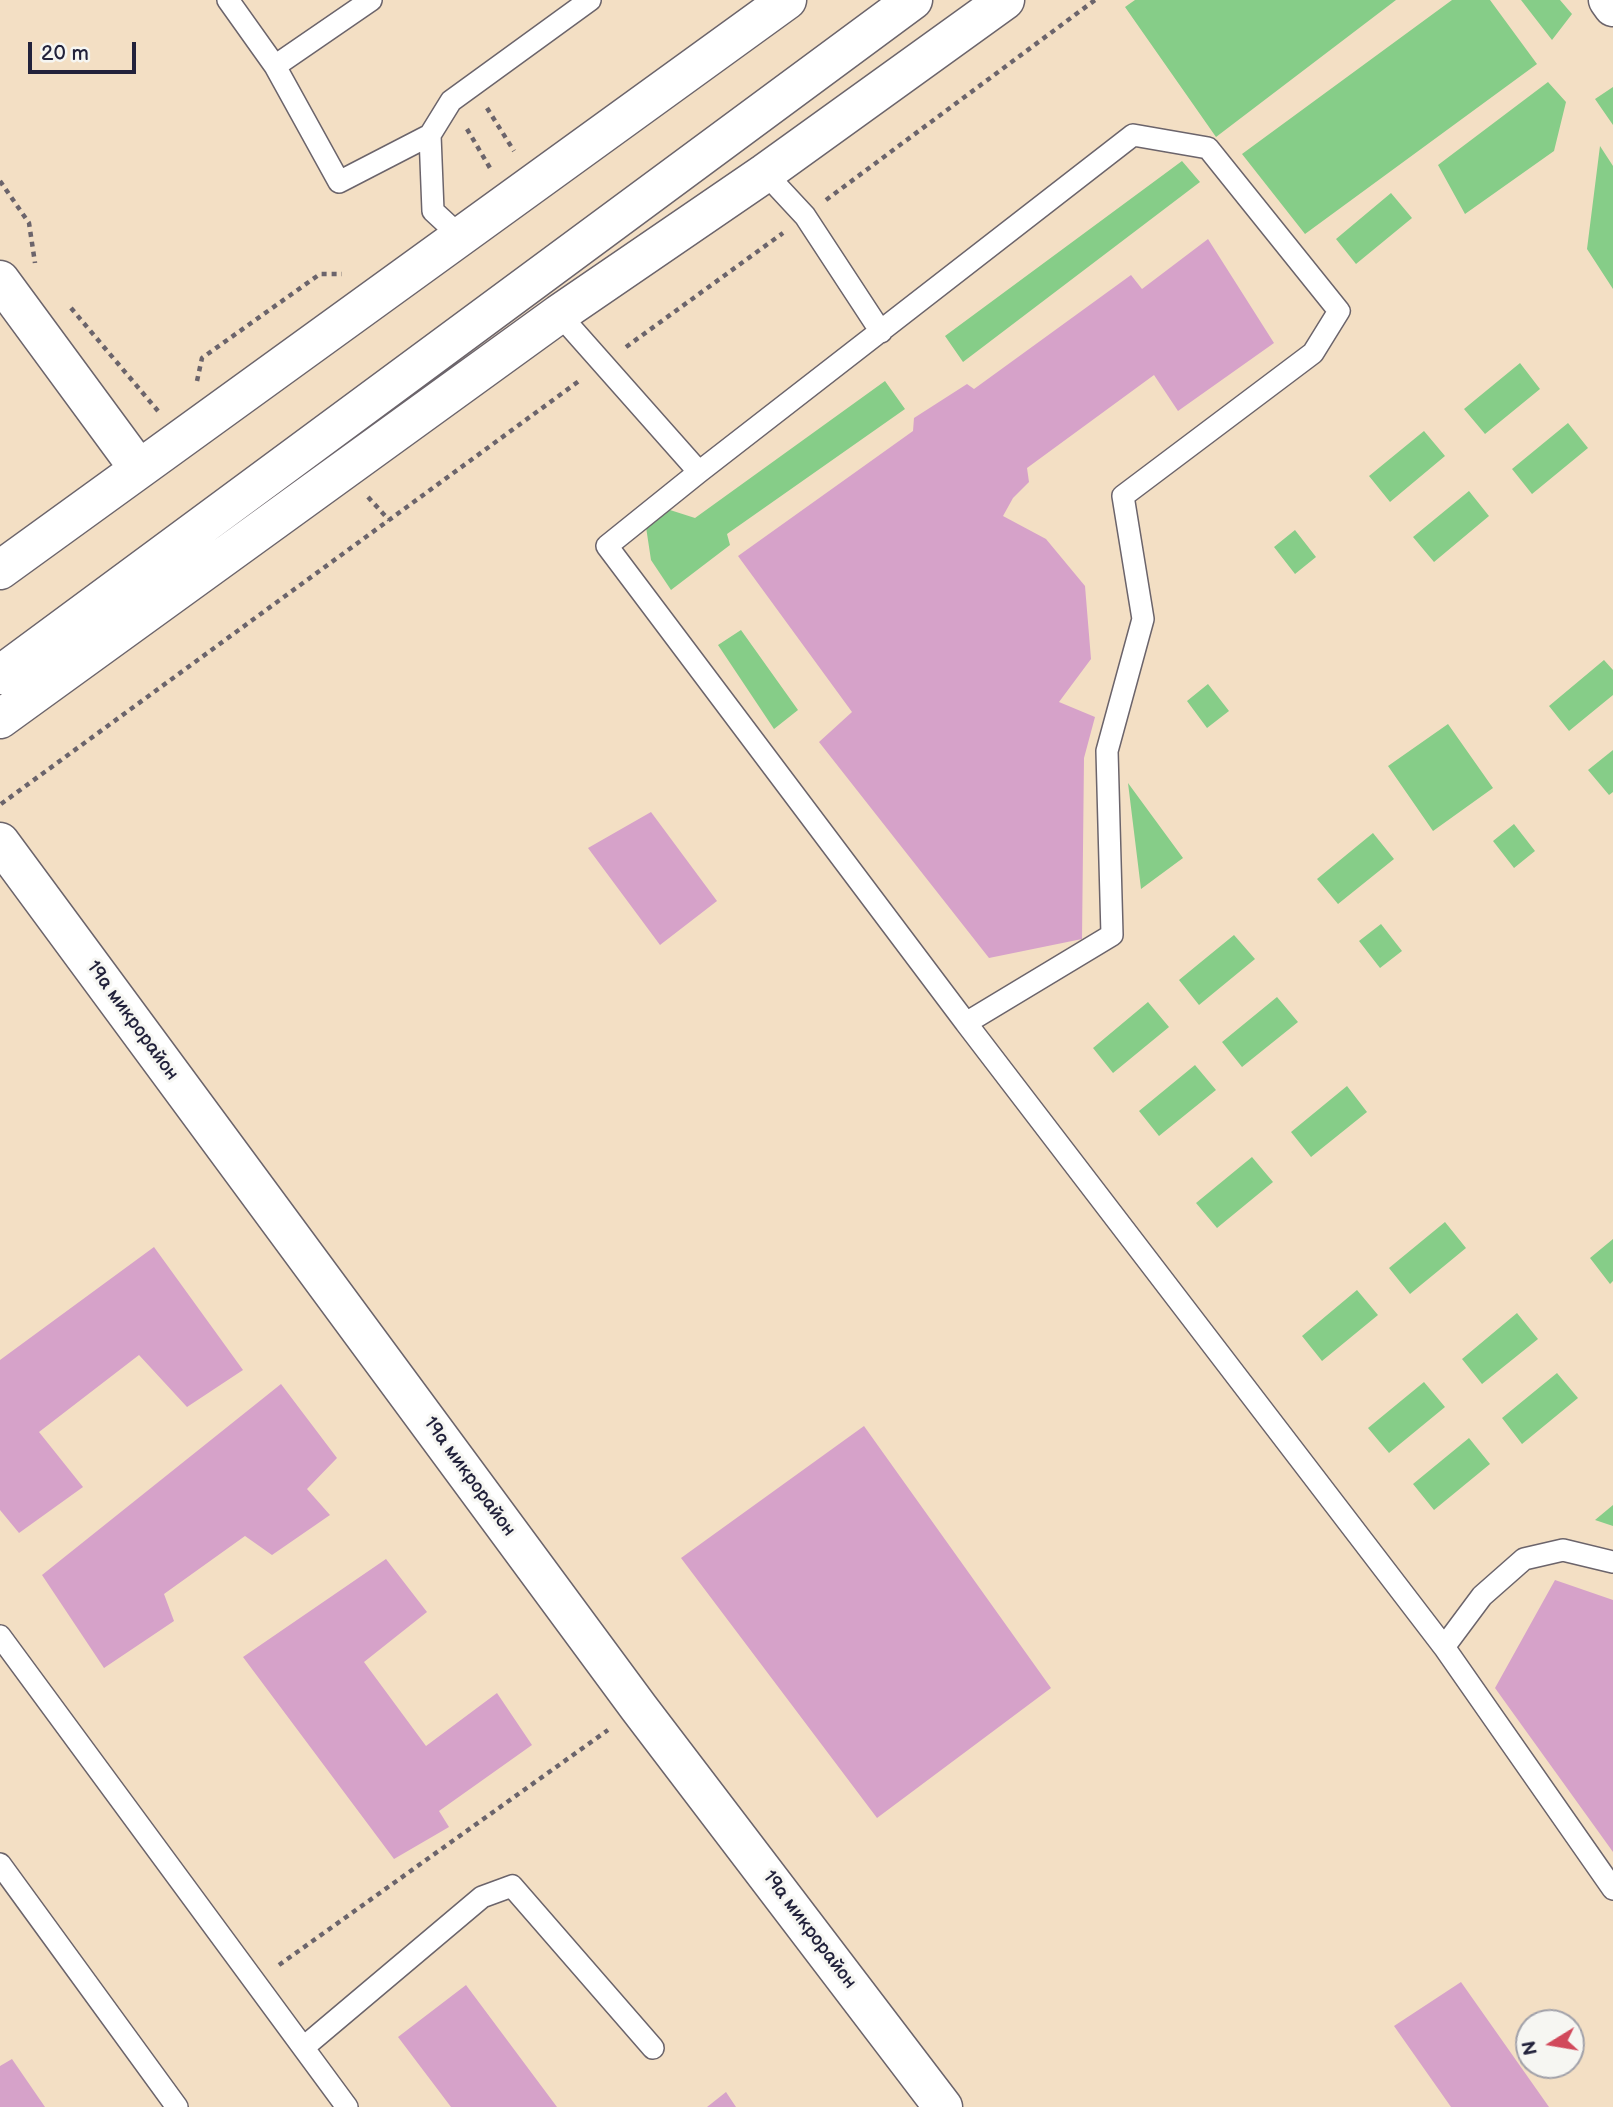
<!DOCTYPE html>
<html>
<head>
<meta charset="utf-8">
<style>
  body { margin:0 }
  #map { position:relative; width:1613px; height:2107px; overflow:hidden; background:#f3dfc4; font-family:"Balsamiq Sans",sans-serif }
  canvas { display:block }
  .north { position:absolute; left:1515px; top:2009px; width:70px; height:70px; box-sizing:border-box; background:#f6f6f2; border:2px solid #a1a1a9; border-radius:50%; rotate:259deg; font-size:19px; font-weight:700; line-height:28px; text-align:center; color:#22223b }
  .north::after { content:''; display:block; margin:auto; width:24px; height:32px; background:#d1495b; clip-path:polygon(50% 0,100% 100%,50% 72%,0 100%) }
  .scale { position:absolute; left:28px; top:42px; width:108px; height:32px; box-sizing:border-box; border:4px solid #22223b; border-top:0; padding-left:9px; font-size:21px; line-height:24px; white-space:nowrap; color:#22223b; -webkit-text-stroke:5px #f6f6f2; paint-order:stroke }
</style>
</head>
<body>
<div id="map">
<canvas width="1613" height="2107"></canvas>
<div class="north">N</div>
<div class="scale">20 m</div>
</div>
<script>
const c = document.querySelector('canvas').getContext('2d');
c.lineJoin = 'round';
function fill(path, color) {
  c.fillStyle = color;
  c.fill(path, 'evenodd');
}
function stroke(path, color, width, dash) {
  c.strokeStyle = color;
  c.lineWidth = width;
  c.lineCap = dash ? 'butt' : 'round';
  c.setLineDash(dash || []);
  c.stroke(path);
}
function write(font, color, halo, rows, align = 'center') {
  c.font = font + ' "Balsamiq Sans",sans-serif';
  c.lineWidth = 6;
  c.setLineDash([]);
  c.textBaseline = 'middle';
  c.strokeStyle = halo;
  c.fillStyle = color;
  for (const [text, x, y, turn = 0] of rows) {
    c.save();
    c.translate(x, y);
    c.rotate((+turn || 0) * Math.PI / 180);
    c.textAlign = isNaN(turn) ? turn : align;
    if (halo) c.strokeText(text, 0, 0);
    c.fillText(text, 0, 0);
    c.restore();
  }
}
fill(new Path2D(`
  M1135,0H1396L1216,137L1125,7Z
  M1452,0H1490L1537,64L1305,234L1242,154Z
  M1521,0H1560L1572,14L1552,40Z
  M1548,82L1566,102L1554,151L1465,214L1438,165Z
  M1613,87V125L1595,99Z
  M1600,146L1613,166V289L1587,249Z
  M1182,161L1200,182L963,362L945,336Z
  M1391,193L1412,218L1356,264L1336,239Z
  M1520,363L1540,389L1485,434L1464,409Z
  M885,381L905,409L727,534L730,545L671,590L651,560L646,527L670,510L695,518Z
  M1568,423L1588,448L1532,494L1512,469Z
  M1424,431L1445,456L1390,502L1369,476Z
  M1469,491L1489,516L1434,562L1413,537Z
  M1295,530L1316,557L1295,574L1274,547Z
  M741,630L798,710L774,729L718,645Z
  M1604,660L1613,670V695L1569,731L1549,706Z
  M1208,684L1229,711L1207,728L1187,701Z
  M1448,724L1493,788L1433,831L1388,766Z
  M1613,750V792L1609,795L1588,770Z
  M1128,783L1183,858L1141,889Z
  M1514,824L1535,851L1514,868L1493,841Z
  M1373,833L1394,859L1338,904L1317,879Z
  M1381,924L1402,951L1380,968L1359,941Z
  M1234,935L1255,959L1199,1005L1179,980Z
  M1277,997L1298,1022L1242,1067L1222,1042Z
  M1148,1002L1169,1027L1113,1073L1093,1048Z
  M1195,1065L1216,1090L1159,1136L1139,1111Z
  M1347,1086L1367,1112L1311,1157L1291,1132Z
  M1252,1157L1273,1182L1217,1228L1196,1203Z
  M1445,1222L1466,1248L1410,1294L1389,1268Z
  M1613,1239V1281L1610,1284L1590,1258Z
  M1357,1290L1378,1315L1322,1361L1302,1336Z
  M1517,1313L1538,1339L1482,1384L1462,1359Z
  M1557,1373L1578,1398L1522,1444L1502,1418Z
  M1424,1382L1445,1407L1389,1453L1368,1428Z
  M1469,1438L1490,1464L1434,1510L1413,1484Z
  M1613,1505V1526L1595,1520Z`), '#86cd88');
fill(new Path2D(`
  M1208,239L1274,343L1178,411L1154,375L1027,468L1029,482L1013,498L1003,516L1046,539L1085,586L1091,659L1059,702L1095,717L1084,758L1082,939L989,958L819,742L852,712L738,556L913,431L914,418L967,384L974,389L1131,275L1142,289Z
  M651,812L717,901L660,945L588,848Z
  M154,1247L243,1370L187,1407L139,1355L39,1432L83,1487L19,1533L0,1510V1360Z
  M281,1384L337,1458L307,1489L330,1515L272,1555L245,1536L164,1594L174,1621L104,1668L42,1575Z
  M864,1426L1051,1688L877,1818L681,1558Z
  M386,1559L427,1612L364,1662L426,1746L497,1693L532,1745L439,1811L449,1827L394,1859L243,1657Z
  M1555,1580L1613,1600V1852L1495,1688Z
  M1461,1982L1549,2107H1451L1394,2026Z
  M466,1985L557,2107H451L398,2037Z
  M12,2059L45,2107H0V2066Z
  M726,2092L736,2107H707Z`), '#d6a2c9');
const service = new Path2D(`
  M228,0L275,66L339,182L430,135L433,211L460,236
  M275,66L371,0
  M430,135L451,101L590,0
  M1133,135L1208,148L1339,311L1313,353L1123,496L1143,619L1107,751L1112,935L966,1023L607,546L699,472Z
  M765,173L805,216L881,332
  M559,314L699,472
  M966,1023L1444,1647L1613,1889
  M0,1636L347,2107
  M1444,1647L1482,1596L1524,1559L1563,1550L1613,1562
  M0,1864L177,2107
  M304,2047L482,1897L512,1886L653,2048`);
const minor = new Path2D(`
  M0,280L139,469
  M0,570L787,0
  M0,842L639,1708L943,2107`);
const tertiary = new Path2D(`
  M0,675L913,0
  M0,719L559,314L765,173L1005,0`);
const secondary = new Path2D(`
  M1608,0L1613,7`);
stroke(service, '#6b646b', 24);
stroke(minor, '#6b646b', 41);
stroke(tertiary, '#6b646b', 41);
stroke(secondary, '#6b646b', 41);
stroke(new Path2D(`
  M487,108L514,151
  M467,129L490,168
  M0,181L29,223L35,263
  M826,200L1095,0
  M71,308L158,411
  M626,347L783,233
  M197,381L202,358L320,274H342
  M368,497L389,520
  M1,804L579,381
  M279,1965L608,1730`), '#6b646b', 4.5, [5, 5]);
stroke(service, '#fff', 21);
stroke(minor, '#fff', 38);
stroke(tertiary, '#fff', 38);
stroke(secondary, '#fff', 38);
write('19px', '#22223b', '#f6f6f2', [
  ["19а микрорайон",132,1021,54],
  ["19а микрорайон",469,1477,54],
  ["19а микрорайон",809,1930,53]
]);
</script>
</body>
</html>
